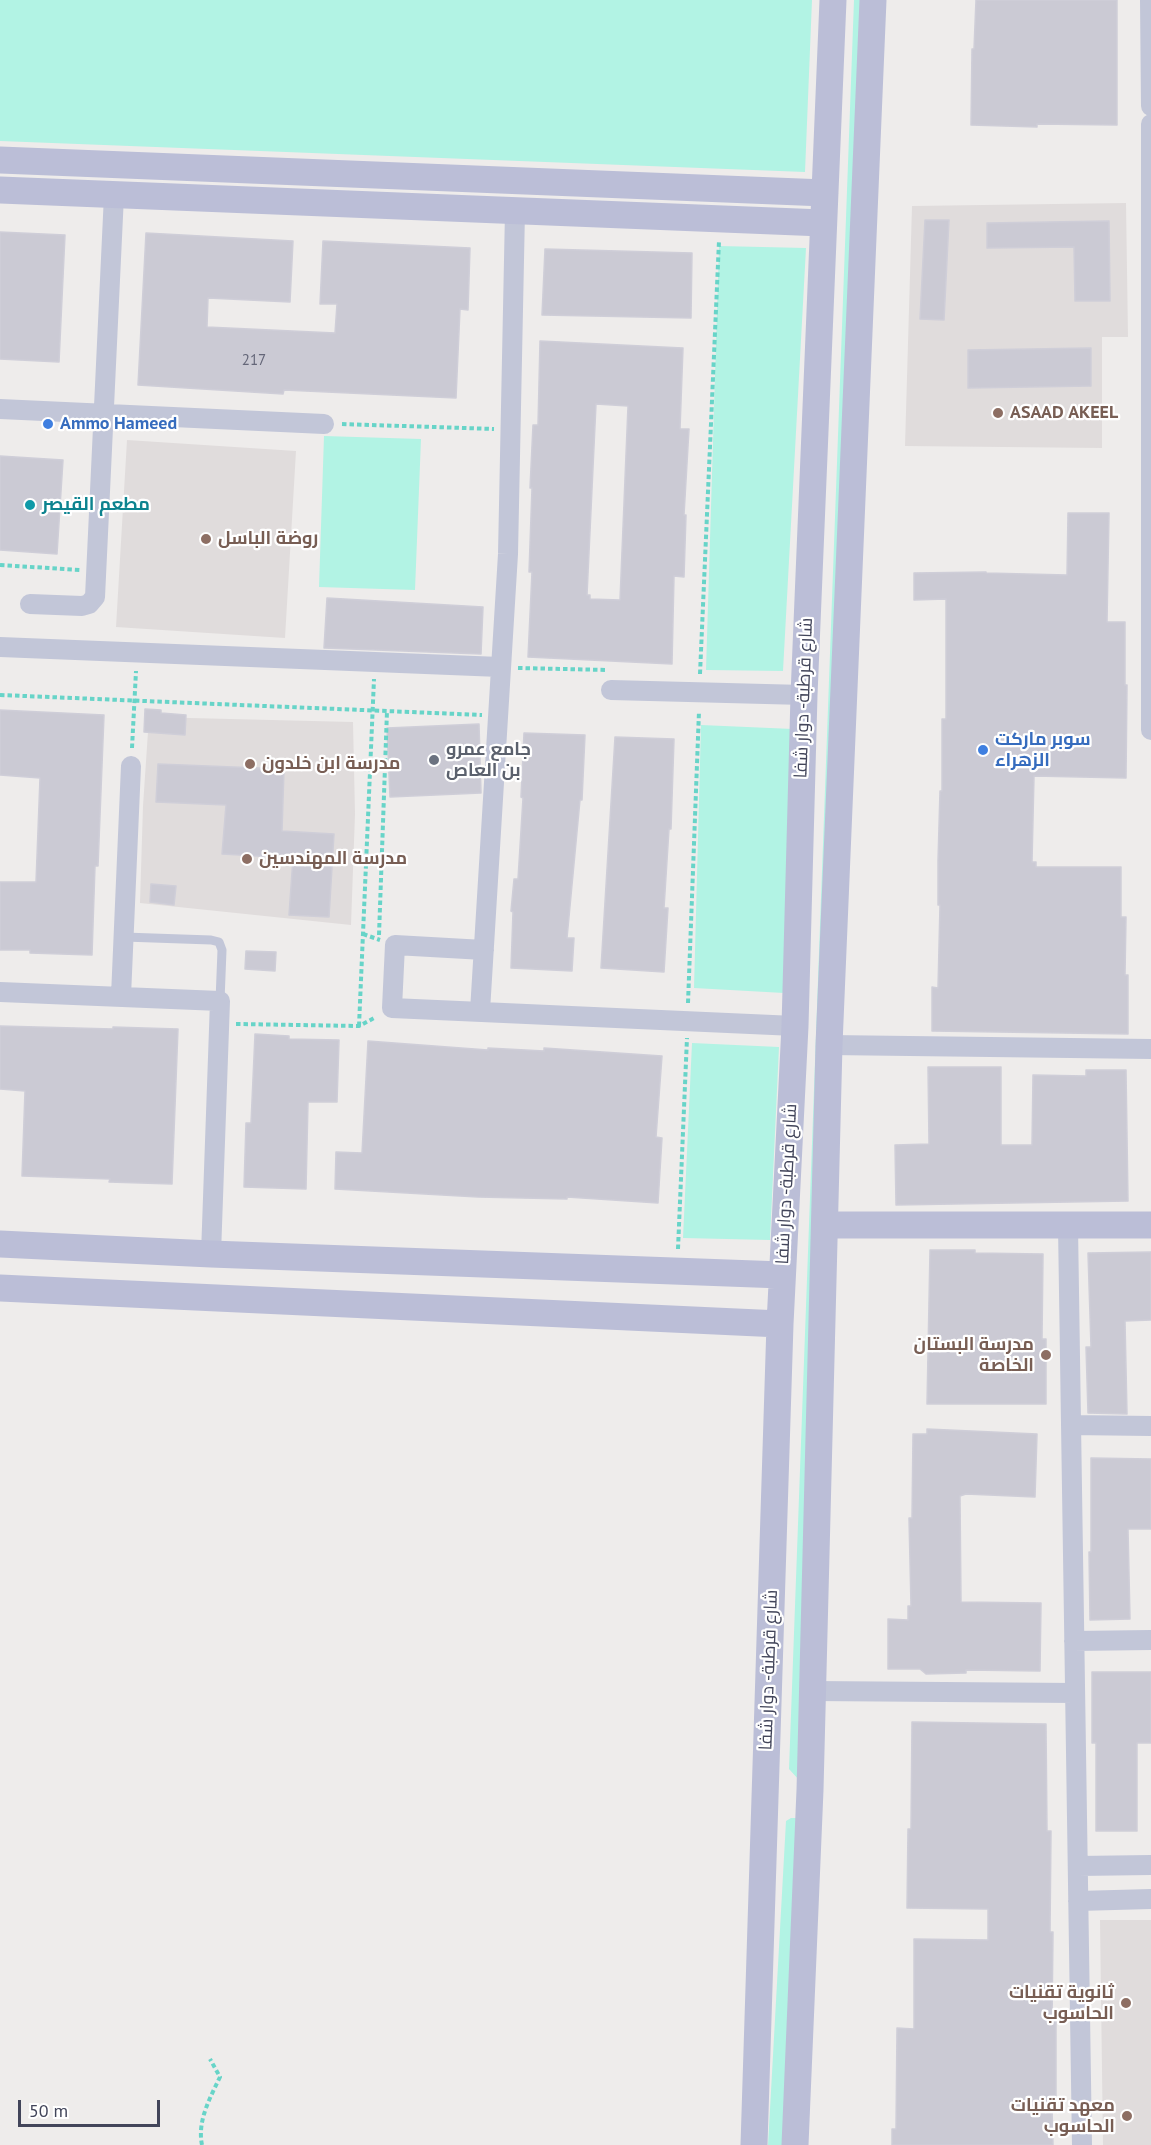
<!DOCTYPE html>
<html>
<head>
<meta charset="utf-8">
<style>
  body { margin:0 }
  #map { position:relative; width:1151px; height:2145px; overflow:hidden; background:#eeeceb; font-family:"PT Sans",sans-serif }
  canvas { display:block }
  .scale { position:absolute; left:18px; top:2100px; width:142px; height:27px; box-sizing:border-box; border:3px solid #42455a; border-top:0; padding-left:8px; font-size:18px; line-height:21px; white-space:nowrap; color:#42455a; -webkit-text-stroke:4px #fff; paint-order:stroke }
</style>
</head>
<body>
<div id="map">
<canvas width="1151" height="2145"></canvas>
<div class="scale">50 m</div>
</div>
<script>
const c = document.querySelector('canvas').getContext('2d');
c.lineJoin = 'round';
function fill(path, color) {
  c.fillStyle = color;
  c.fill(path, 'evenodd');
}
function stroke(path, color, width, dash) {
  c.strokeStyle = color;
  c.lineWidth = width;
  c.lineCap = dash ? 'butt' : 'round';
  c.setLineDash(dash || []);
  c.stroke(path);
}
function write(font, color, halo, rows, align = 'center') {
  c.font = font + ' "PT Sans",Cairo,sans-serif';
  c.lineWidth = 4.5;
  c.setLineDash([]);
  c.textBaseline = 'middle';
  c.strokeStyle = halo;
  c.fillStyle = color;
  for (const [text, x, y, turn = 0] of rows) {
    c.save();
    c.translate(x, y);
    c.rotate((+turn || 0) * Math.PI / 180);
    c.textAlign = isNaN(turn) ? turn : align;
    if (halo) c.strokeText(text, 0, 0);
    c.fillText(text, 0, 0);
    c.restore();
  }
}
fill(new Path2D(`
  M1126,203L1128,337H1102V448L905,446L912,206ZM1090,348L1091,386L968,388V350Z
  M127,440L296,451L285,638L116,627Z
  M149,717L353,722L355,814L351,925L140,903L143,806Z
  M1100,1920H1151V2145H1103Z`), '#e0dcdc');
fill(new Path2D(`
  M0,0H812L805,172L0,141Z
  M854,0H871L799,1780L789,1769Z
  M719,246L806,248L783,671L706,670Z
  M324,436L421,439L415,590L319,587Z
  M701,725L793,729L784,993L694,988Z
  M692,1043L779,1047L770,1240L683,1238Z
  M791,1818H796L783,2145H768L786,1821Z`), '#b2f3e4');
const building = new Path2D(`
  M976,0H1117V125L1037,124V127L971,125L972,49H974Z
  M925,220H949L944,320L920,319Z
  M1109,221L1110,301H1075L1074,247L987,248V223Z
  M0,232L65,235L59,362L0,359Z
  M146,233L293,241L290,302L208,298L207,327L335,333L337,304H320L323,241L470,248L468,310L460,309L456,398L284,390L283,394L138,385Z
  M545,249L692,253L691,318L542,315Z
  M540,341L683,348L680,429H689L684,515H686L684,577L674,576L672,664L528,657L532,572H529L532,488H530L533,425H538ZM596,404L628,406L620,600L590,599V595H587Z
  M1091,348V386L968,388V350Z
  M0,456L63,460L57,554L0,550Z
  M1068,513H1109L1107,622H1125V685H1127L1126,778L1034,776L1032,862H1036V867H1121V917H1126L1125,975H1128V1034L932,1031V987L938,988L940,905H938V861L940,791H942V719H946V599L914,600V573L986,572V573L1067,575Z
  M327,598L483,607L481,654L324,648Z
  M145,709L161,710V713L186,715L185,735L144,732Z
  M0,710L104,715L98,866H95L92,955L30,953V950H0V882H36L40,778L0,775Z
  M479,724L481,793L390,797L387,728Z
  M524,733L585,735L582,800H580L567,938H574L572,971L511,968L513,912L511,911L514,879H518L523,798L521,797Z
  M615,737L674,739L671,829H669L664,908H668L664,972L601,968Z
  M158,764L284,769L282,831L334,834L329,917L289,915L293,858L222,854L226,805L156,802Z
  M151,884L176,886L174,905L150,902Z
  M246,951L276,952L275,971L245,969Z
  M0,1026L113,1029V1027L178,1029L172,1184L109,1182L110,1179L22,1176L25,1091L0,1089Z
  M255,1034L289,1036V1039L339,1040L337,1102H308L306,1189L244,1187L246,1123H251Z
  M368,1041L488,1050V1048L544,1051V1048L662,1056L656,1137L662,1138L658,1203L567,1197V1199L478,1197L335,1189L336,1152L362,1153Z
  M928,1067H1001V1145H1032L1033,1075L1086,1076V1070H1126L1128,1201L896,1205L895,1145L929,1144Z
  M930,1250H975V1253L1043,1254L1042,1339H1046V1404H927Z
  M1151,1252V1320L1125,1321L1127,1414L1088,1413L1086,1347H1091L1088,1253Z
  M927,1429L1037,1434L1035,1497L966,1494L960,1496L961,1602L1041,1603L1040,1671L966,1670V1673L926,1674L920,1669H888V1619L908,1620V1606H911L909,1518H912L913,1434H927Z
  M1091,1458L1151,1459V1529H1128L1130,1619L1090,1620L1089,1552H1091Z
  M1092,1672H1151V1743H1137V1831H1096V1743H1092Z
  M912,1722L1046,1724L1047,1831H1051L1050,1932H1053L1052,2020H1056V2108H1052L1053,2145H892V2129H896L897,2028L914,2029V1939L988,1940V1909L907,1908L908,1829H911Z`);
fill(building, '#cbcad4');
stroke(building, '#cfced8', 1.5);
stroke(new Path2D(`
  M342,424L494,429
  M0,565L80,570
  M518,668L607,670
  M700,674L719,241
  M0,695L482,715
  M132,748L136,671
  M363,934L380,940
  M379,935L387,711
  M688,1003L699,711
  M236,1024L359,1026L376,1017
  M359,1026L374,679
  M678,1249L687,1038
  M202,2145C197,2121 210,2098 220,2077L210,2059`), '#67d4c8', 4, [4.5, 3]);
stroke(new Path2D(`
  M124,937L211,940L219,942L222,950L220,1001`), '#c2c6d8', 9);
stroke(new Path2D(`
  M1150,0L1151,106
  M1151,124V730
  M0,409L324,424
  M30,604L82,606L89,604L95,597L114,195
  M0,647L500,667
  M611,690L804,695
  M484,950L395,945L392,1008L795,1026
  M0,992L220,1001L211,1254
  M121,996L131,766
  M480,1011L508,554L515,211
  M829,1045L1151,1049
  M1068,1226L1082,2145
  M1071,1425L1151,1426
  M1074,1641L1151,1640
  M812,1691L1075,1693
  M1078,1866L1151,1865
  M1078,1901L1151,1899`), '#c2c6d8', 20);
stroke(new Path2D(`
  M0,160L825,193
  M0,190L823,223
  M825,1225H1151
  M0,1244L211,1254L782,1275
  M0,1288L780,1324
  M754,2145L780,1324L795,1026L804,695L833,0
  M795,2145L810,1790L829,1045L873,0`), '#bbbed7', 27);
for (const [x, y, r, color] of [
  [998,413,6,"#8d6e63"],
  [48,424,6,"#3f7fe0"],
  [30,505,6,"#0f9aa8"],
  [206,539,6,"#8d6e63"],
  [983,750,6,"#3f7fe0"],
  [434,760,6,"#6b7280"],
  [250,764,6,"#8d6e63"],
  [247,859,6,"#8d6e63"],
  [1046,1355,6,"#8d6e63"],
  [1126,2003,6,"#8d6e63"],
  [1127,2116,6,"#8d6e63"]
]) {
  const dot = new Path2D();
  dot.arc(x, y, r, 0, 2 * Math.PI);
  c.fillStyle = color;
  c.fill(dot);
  stroke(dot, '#fff', 2);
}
write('15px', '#646678', null, [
  ["217",254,361]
]);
write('bold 18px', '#785e54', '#fff', [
  ["ASAAD AKEEL",1010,413],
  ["روضة الباسل",218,539],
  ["مدرسة ابن خلدون",262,764],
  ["مدرسة المهندسين",259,859],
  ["مدرسة البستان",1034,1345,"right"],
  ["الخاصة",1034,1366,"right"],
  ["ثانوية تقنيات",1114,1993,"right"],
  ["الحاسوب",1114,2014,"right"],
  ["معهد تقنيات",1115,2106,"right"],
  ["الحاسوب",1115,2127,"right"]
], 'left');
write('bold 18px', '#366cbe', '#fff', [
  ["Ammo Hameed",60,424],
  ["سوبر ماركت",995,740],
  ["الزهراء",995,761]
], 'left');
write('bold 18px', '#0d838f', '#fff', [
  ["مطعم القيصر",42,505]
], 'left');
write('18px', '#42455a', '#fff', [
  ["شارع قرطبة- دوار شفا",804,698,-88],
  ["شارع قرطبة- دوار شفا",787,1184,-87],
  ["شارع قرطبة- دوار شفا",769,1670,-88]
]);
write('bold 18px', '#5b616d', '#fff', [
  ["جامع عمرو",446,750],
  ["بن العاص",446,771]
], 'left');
</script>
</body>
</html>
